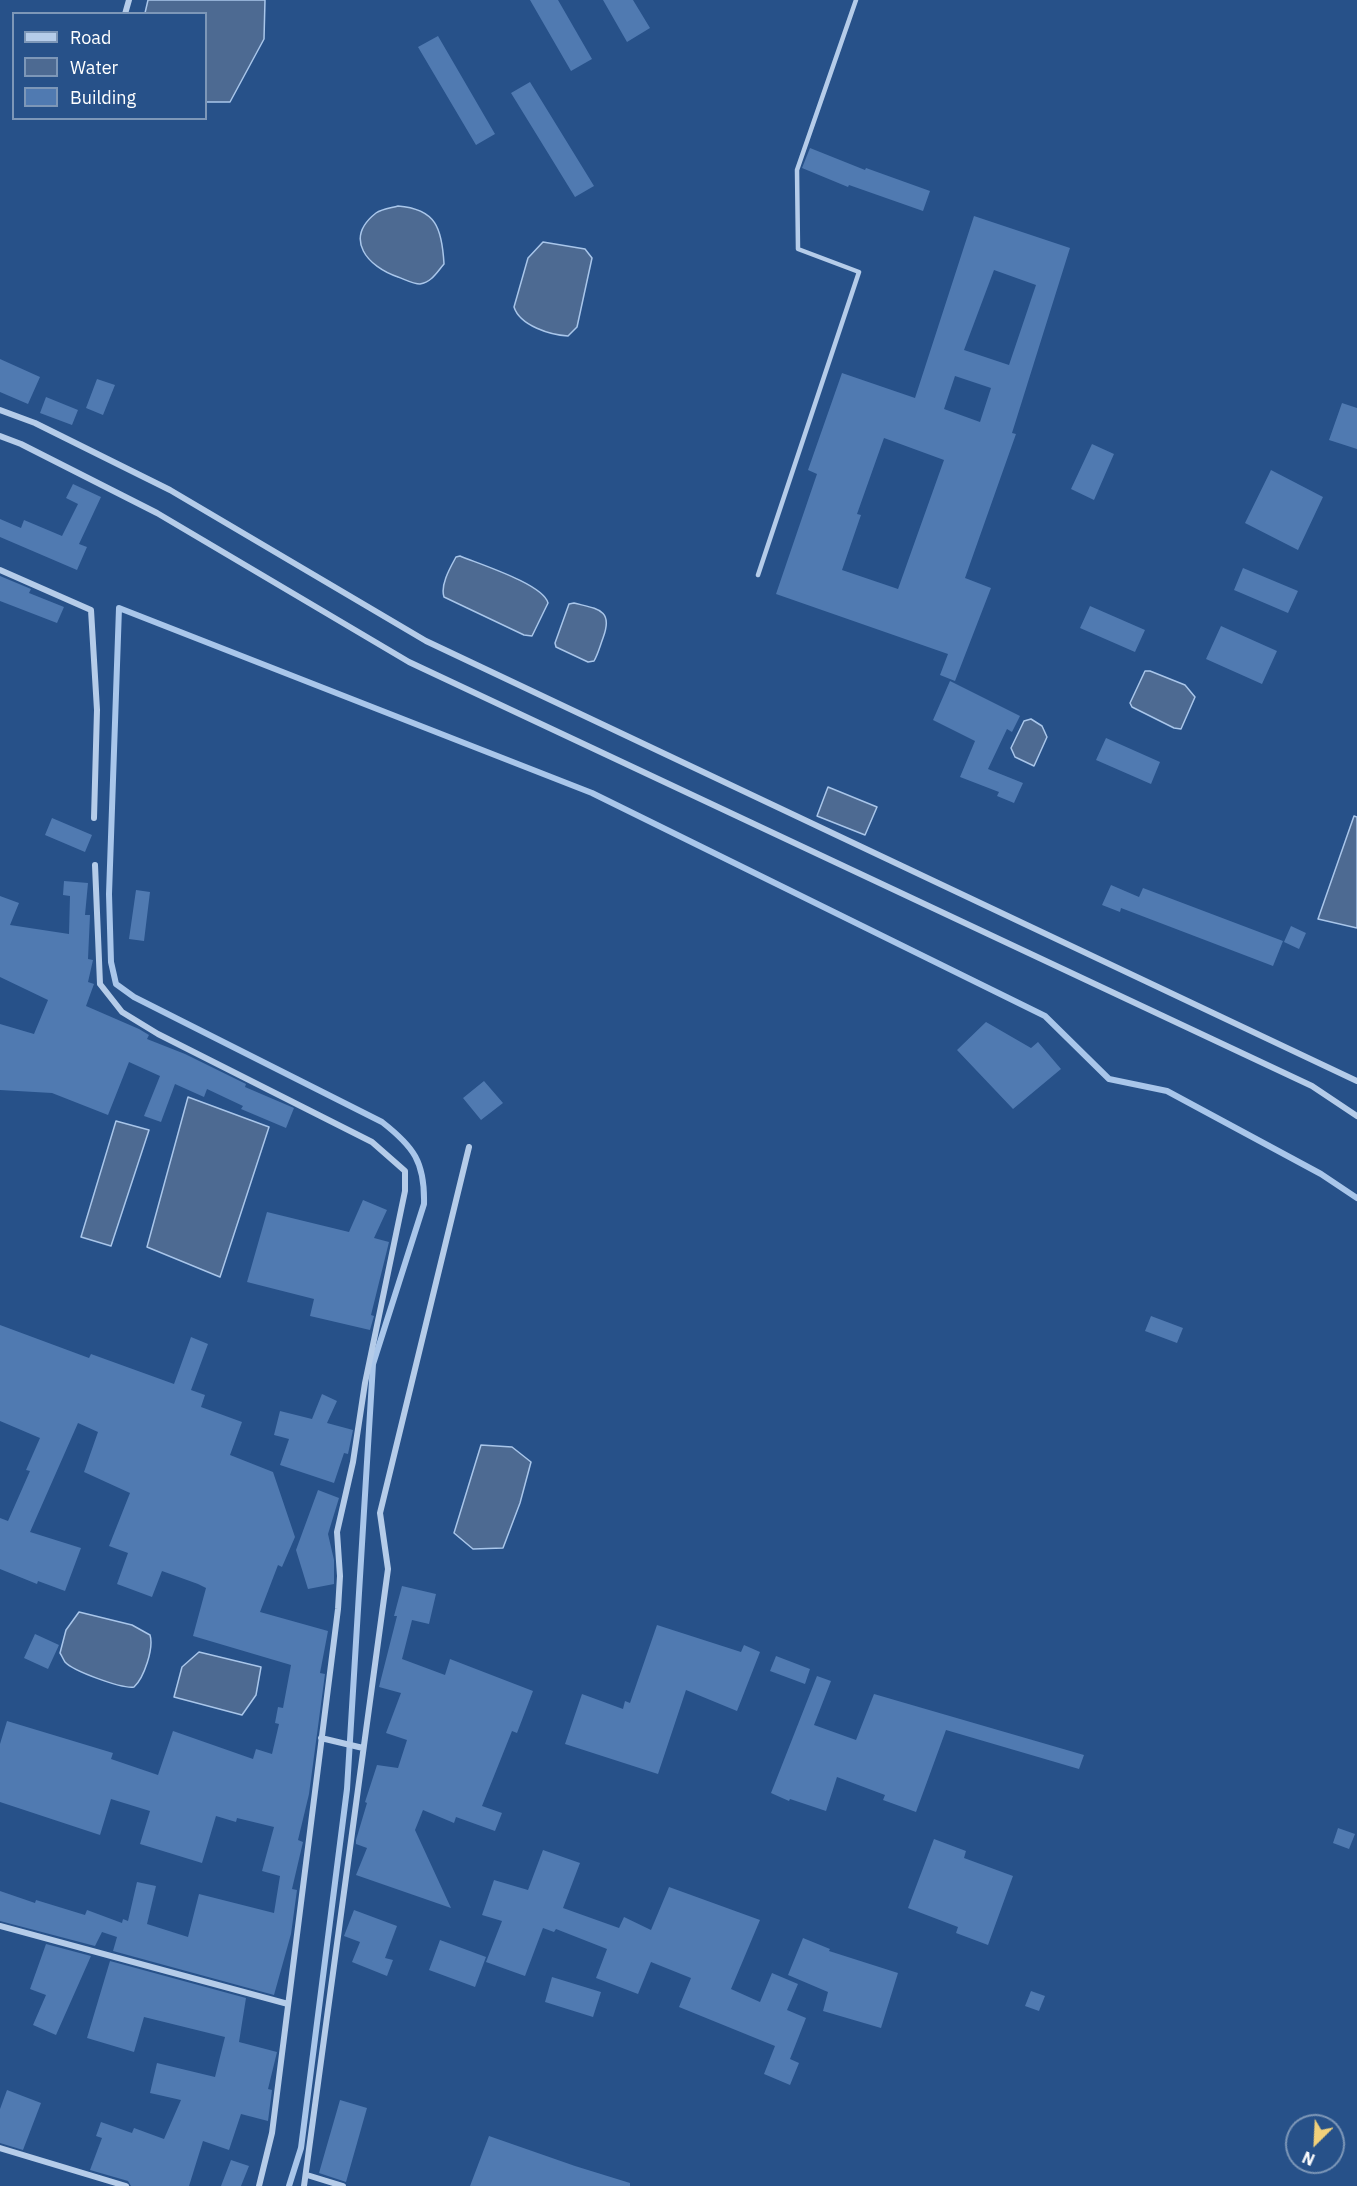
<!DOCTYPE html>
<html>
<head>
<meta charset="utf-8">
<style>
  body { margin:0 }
  #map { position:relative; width:1357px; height:2186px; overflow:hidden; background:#275189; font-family:"IBM Plex Sans",sans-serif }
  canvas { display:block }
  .legend { position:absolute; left:12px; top:12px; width:195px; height:108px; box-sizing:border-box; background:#275189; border:2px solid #7d97b8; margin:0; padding:8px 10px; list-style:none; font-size:18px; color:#fff }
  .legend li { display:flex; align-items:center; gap:12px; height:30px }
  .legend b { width:30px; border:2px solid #7d97b8 }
  .north { position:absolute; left:1285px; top:2114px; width:60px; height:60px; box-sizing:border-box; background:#275189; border:2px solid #7d97b8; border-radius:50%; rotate:204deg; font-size:16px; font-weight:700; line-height:24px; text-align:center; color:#fff }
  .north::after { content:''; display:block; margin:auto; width:21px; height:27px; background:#f1d07a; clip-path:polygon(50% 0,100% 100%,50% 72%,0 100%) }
</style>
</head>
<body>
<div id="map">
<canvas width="1357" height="2186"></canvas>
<ul class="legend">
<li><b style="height:8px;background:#b5cce9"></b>Road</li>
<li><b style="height:16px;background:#4d6a92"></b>Water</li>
<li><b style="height:16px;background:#507ab1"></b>Building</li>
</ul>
<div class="north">N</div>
</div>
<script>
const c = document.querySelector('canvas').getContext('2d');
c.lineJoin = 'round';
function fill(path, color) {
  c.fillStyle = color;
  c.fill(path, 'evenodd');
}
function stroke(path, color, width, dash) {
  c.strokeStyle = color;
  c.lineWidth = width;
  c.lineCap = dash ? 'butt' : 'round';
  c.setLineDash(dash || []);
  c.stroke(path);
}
const water = new Path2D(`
  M148,0H265L264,39L230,102H206V14L145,13Z
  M398,206C436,209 442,228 444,264C437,272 432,282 420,284C413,284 404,279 398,277C368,267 343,239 376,213C382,209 391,208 398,206Z
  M543,242L585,249L592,258L577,327L568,336C551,335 520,326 514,307L528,258Z
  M460,556C479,564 543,584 548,603L532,636L524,635L444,597C440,585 450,568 456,557Z
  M574,603C597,609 614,609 603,638C600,646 598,654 594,661L588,662L556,647L555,643L569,604Z
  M1145,671H1150L1185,685L1195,697L1181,729L1174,728L1132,707L1130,703Z
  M1031,719L1042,726L1047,737L1034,766L1015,757L1011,748L1024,721Z
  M828,787L877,807L865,835L817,816Z
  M1354,816L1357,817V928L1318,919Z
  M188,1097L269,1127L220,1277L147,1247Z
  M116,1121L149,1130L111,1246L81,1237Z
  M481,1445L512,1447L531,1462L520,1503L503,1548L473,1549L454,1533Z
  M79,1612L132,1625L150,1635C154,1648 144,1678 134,1687C122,1689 73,1671 65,1662C63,1659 62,1656 60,1653L66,1630Z
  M199,1652L261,1667L256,1695L242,1715L174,1697L182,1667Z`);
fill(water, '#4d6a92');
stroke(water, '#a9c6ea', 1.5);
stroke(new Path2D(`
  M289,2186L301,2148L347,1789L373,1364L424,1204C425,1162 414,1147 382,1122L134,997L116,984L111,962L109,894L119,608L592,793L1045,1016L1109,1079L1167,1091L1321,1174L1357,1198`), '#a9c6ea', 6);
fill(new Path2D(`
  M530,0H558L592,59L571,71Z
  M603,0H633L650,28L627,42Z
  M438,36L495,134L476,145L418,47Z
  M530,82L594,186L575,197L511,93Z
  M810,148L865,170L866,168L930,191L923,211L849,185L848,187L802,168Z
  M974,216L1070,248L1012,433L1016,434L965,578L991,588L955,681L940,675L948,654L776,594L817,474L808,470L842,373L915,398ZM994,270L1036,285L1009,365L964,350ZM955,376L991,388L980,422L944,409ZM884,438L944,460L898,589L842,570L861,515L857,514Z
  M0,359L40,377L28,404L0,392Z
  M97,379L115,385L103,415L86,408Z
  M46,397L78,410L72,425L40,413Z
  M1342,403L1357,408V449L1329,440Z
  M1092,444L1114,454L1094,500L1071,489Z
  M1271,470L1323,497L1298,550L1245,523Z
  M73,484L101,497L79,544L87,547L77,570L0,537V519L21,528L24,520L62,536L78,504L66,498Z
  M1243,568L1298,591L1288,613L1234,590Z
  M0,576L31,589L29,593L64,607L57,623L0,601Z
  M1090,606L1145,630L1135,652L1080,628Z
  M1221,626L1277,651L1262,684L1206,659Z
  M950,681L1020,716L1012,732L1007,729L988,769L1023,783L1014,803L997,796L999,792L960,777L975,741L933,720Z
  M1106,738L1160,762L1151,784L1096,760Z
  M52,818L92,835L85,852L45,835Z
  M64,881L88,883L85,915H90L88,959L93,960L88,982L94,984L86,1006L139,1029L149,1035L147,1039L185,1054L246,1084L245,1087L294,1108L286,1128L241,1109L243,1106L207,1089L204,1097L175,1084L161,1122L144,1116L160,1076L129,1062L108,1115L52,1093L0,1090V1024L34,1034L48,1000L0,977V896L19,903L10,925L69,934L70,896L63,895Z
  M1111,885L1139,897L1143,888L1283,941L1273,966L1121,908L1120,912L1102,905Z
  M136,890L150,892L144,941L129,939Z
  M1291,926L1306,933L1299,949L1284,942Z
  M986,1022L1031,1048L1038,1042L1061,1069L1013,1109L957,1050Z
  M484,1081L503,1103L481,1120L463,1098Z
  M363,1200L387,1210L374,1238L389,1242L371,1315L374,1316L370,1330L310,1316L314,1299L247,1282L267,1212L349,1232Z
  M1151,1316L1183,1328L1177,1343L1145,1331Z
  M0,1325L89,1358L91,1354L174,1384L191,1337L208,1344L191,1390L205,1395L201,1407L242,1422L230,1455L273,1472L295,1537L282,1567L278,1565L260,1612L328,1631L320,1673L325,1674L309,1794L298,1840L303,1842L292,1889L297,1890L291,1934L274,1995L113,1951L117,1937L102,1932L95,1946L0,1921V1891L35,1903L36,1900L85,1915L87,1910L122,1923L123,1919L128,1921L137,1882L156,1886L147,1924L188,1937L199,1894L274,1913L280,1876L262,1871L274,1827L237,1818L236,1822L216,1816L202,1863L140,1844L150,1811L111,1799L100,1835L0,1802V1744L7,1721L113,1753L111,1759L158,1775L173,1731L253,1759L256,1749L272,1754L279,1724L275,1723L278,1707L283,1708L291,1665L193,1636L206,1588L198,1584L162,1571L152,1597L117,1584L128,1553L109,1546L130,1493L84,1472L98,1432L78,1423L30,1532L81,1548L65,1591L38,1581L37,1584L0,1569V1518L8,1521L30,1471L26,1470L40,1438L0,1421Z
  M322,1394L337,1401L327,1423L353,1430L348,1454L344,1453L334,1483L280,1465L289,1439L274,1435L280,1411L312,1419Z
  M318,1490L339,1498L328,1534L334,1560V1584L308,1589L296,1550Z
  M402,1586L436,1594L429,1624L412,1620L402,1659L445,1675L450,1659L533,1691L517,1733L512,1731L482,1806L502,1813L495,1831L456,1817L454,1823L423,1810L415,1830L451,1908L356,1875L367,1848L356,1844V1840L367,1803L365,1802L377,1765L398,1768L407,1740L386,1733L401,1693L379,1687L397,1616H394Z
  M657,1625L741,1652L744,1645L760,1652L737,1711L686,1690L658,1774L565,1744L582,1694L623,1709L625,1701L630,1703Z
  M35,1634L59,1645L48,1669L24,1658Z
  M776,1656L810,1669L805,1684L770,1671Z
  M817,1676L831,1681L814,1725L856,1740L874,1694L1084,1755L1079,1769L946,1730L916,1812L883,1800L885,1795L837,1777L826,1811L790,1799L789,1801L771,1793Z
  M1338,1828L1355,1834L1349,1849L1333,1843Z
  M934,1839L966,1851L964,1858L1013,1876L988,1945L956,1933L958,1927L908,1908Z
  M543,1850L580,1863L563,1908L619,1928L624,1917L651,1930L669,1887L760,1920L731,1989L760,2002L772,1973L798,1984L787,2010L806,2018L790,2059L799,2063L790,2085L764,2074L775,2046L679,2007L691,1978L651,1962L638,1994L596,1978L607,1949L556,1929L554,1932L543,1928L525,1976L486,1962L502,1921L482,1915L494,1880L528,1890Z
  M354,1910L397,1926L385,1958L393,1960L387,1976L352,1962L360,1942L344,1936Z
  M803,1938L830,1949L829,1951L898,1973L881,2028L823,2011L828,1992L788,1975Z
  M440,1940L486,1957L475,1987L429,1970Z
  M46,1944L91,1956L56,2035L33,2025L46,1995L30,1989Z
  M110,1961L246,1998L239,2042L277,2052L268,2089L272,2090L268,2121L241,2114L229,2150L203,2141L189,2186H131L128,2181L90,2170L102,2138L96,2136L101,2122L132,2133L134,2128L164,2139L181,2100L150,2093L157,2063L215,2077L225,2037L144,2017L134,2052L87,2038Z
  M552,1977L601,1992L593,2017L545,2002Z
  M1031,1991L1045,1996L1039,2011L1025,2006Z
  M7,2090L41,2103L23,2150L0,2143V2109Z
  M340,2100L367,2108L346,2182L319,2173Z
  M489,2136L575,2166L630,2183V2186H470Z
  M231,2160L249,2166L241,2186H221Z`), '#507ab1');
stroke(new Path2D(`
  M758,575L859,272L798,249L797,170L856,0`), '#b5cce9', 4.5);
stroke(new Path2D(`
  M125,14L129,0
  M0,410L35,423L170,490L426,641L1357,1081
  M0,436L21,444L157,513L409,662L1312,1086L1357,1116
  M0,570L91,610L97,710L94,818
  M95,865L100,984L122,1012L158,1034L372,1142L405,1171V1191L365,1383L353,1462L337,1532L340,1576L338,1609L272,2133L259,2186
  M321,1738L363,1748
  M0,1926L288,2004
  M0,2148L126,2186
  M307,2175L343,2186
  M304,2186L388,1569L380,1513L469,1147`), '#b5cce9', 6);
</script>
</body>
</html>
